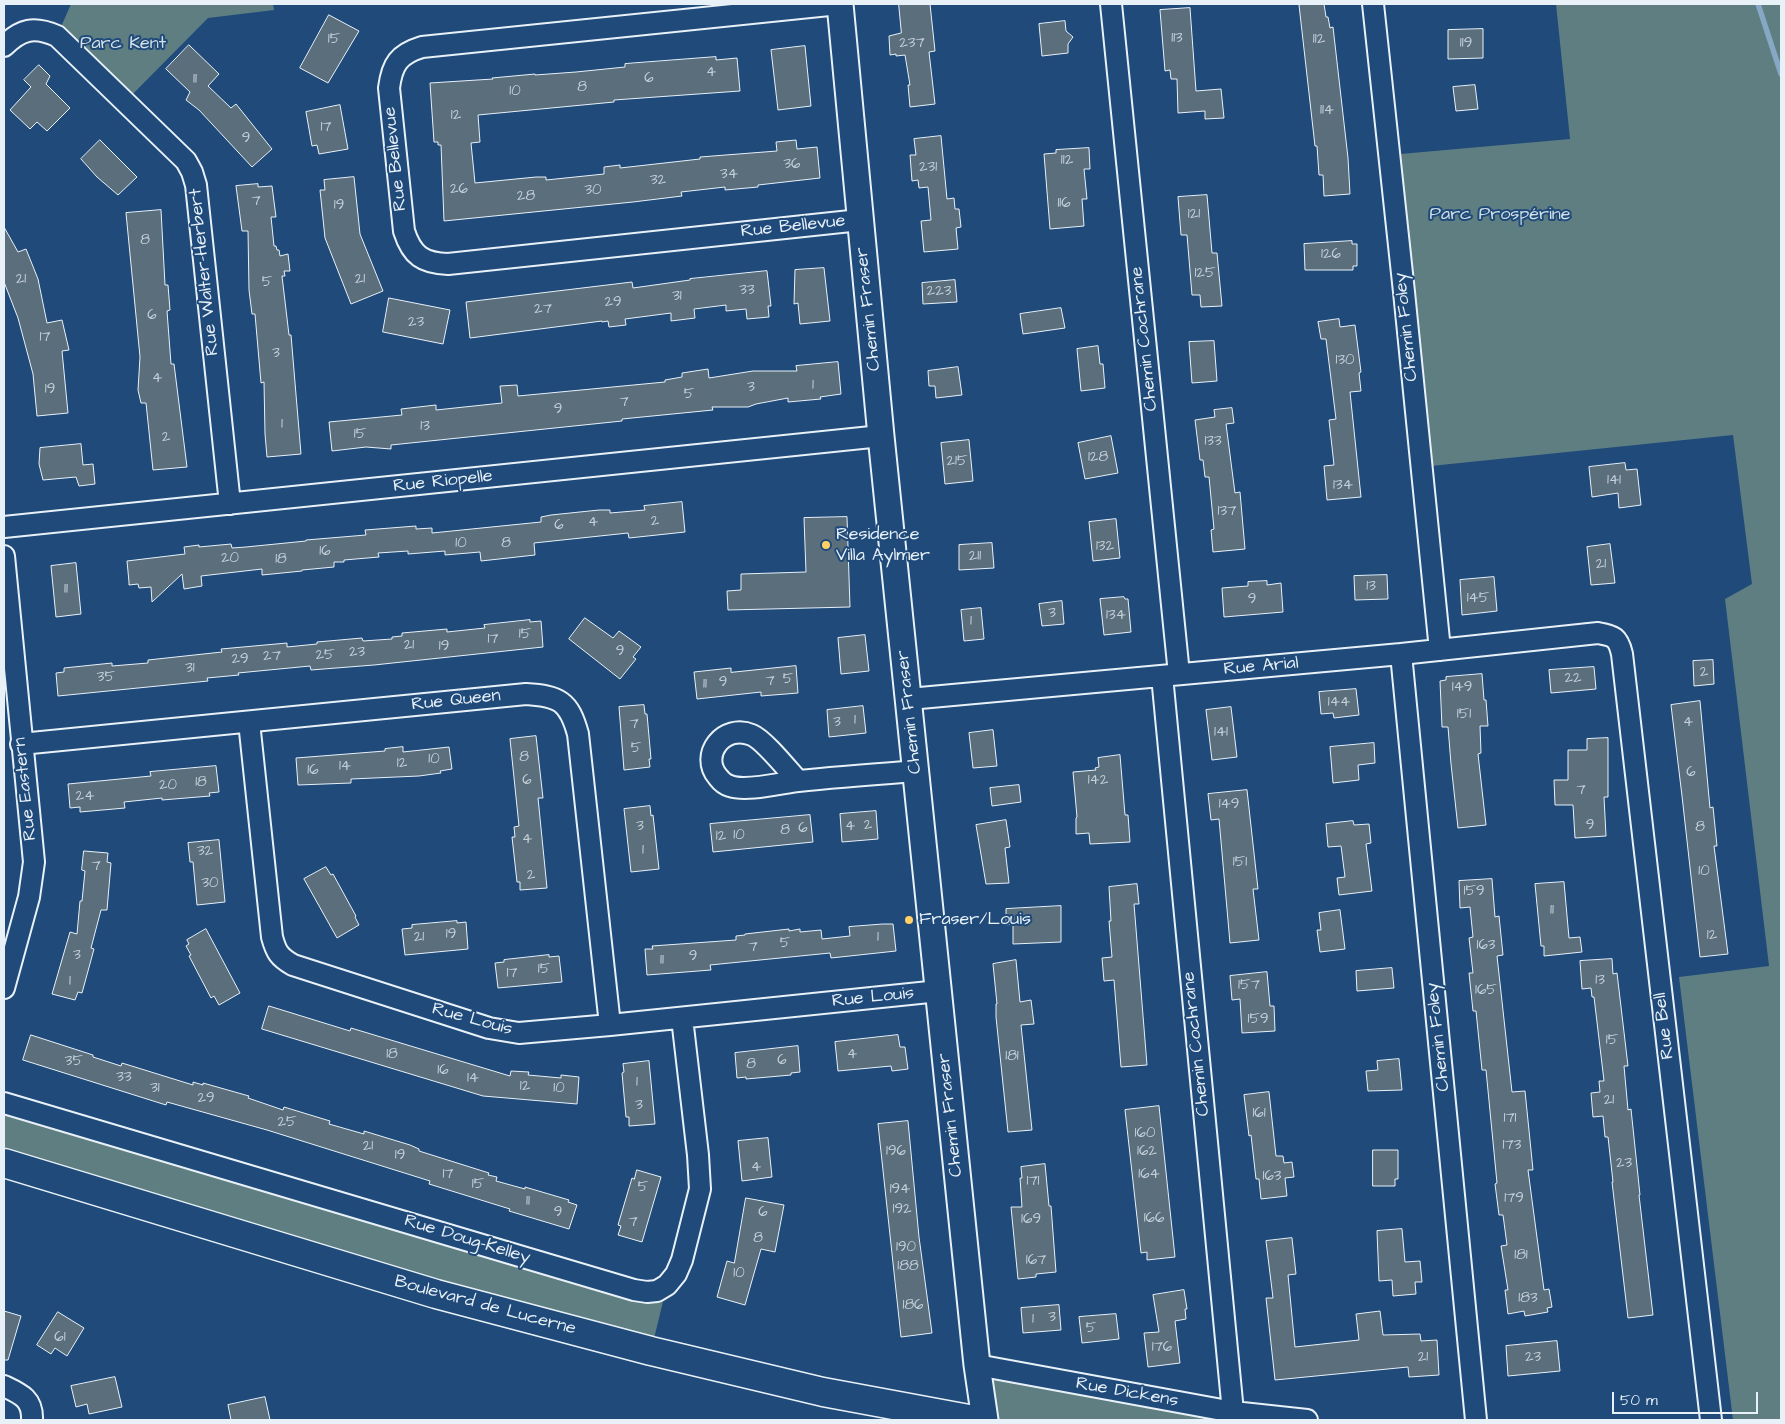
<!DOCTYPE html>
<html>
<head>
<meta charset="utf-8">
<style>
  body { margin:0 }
  #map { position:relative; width:1785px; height:1424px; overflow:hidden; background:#1f4a7a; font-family:"Architects Daughter",sans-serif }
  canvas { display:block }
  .frame { position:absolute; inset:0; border:5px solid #e8f1f8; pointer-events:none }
  .scale { position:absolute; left:1612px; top:1392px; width:146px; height:22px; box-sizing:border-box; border:2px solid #e8f1f8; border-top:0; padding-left:6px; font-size:15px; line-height:18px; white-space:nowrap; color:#e8f1f8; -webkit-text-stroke:4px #1f4a7a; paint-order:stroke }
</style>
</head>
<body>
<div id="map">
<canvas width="1785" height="1424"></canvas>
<div class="frame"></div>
<div class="scale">50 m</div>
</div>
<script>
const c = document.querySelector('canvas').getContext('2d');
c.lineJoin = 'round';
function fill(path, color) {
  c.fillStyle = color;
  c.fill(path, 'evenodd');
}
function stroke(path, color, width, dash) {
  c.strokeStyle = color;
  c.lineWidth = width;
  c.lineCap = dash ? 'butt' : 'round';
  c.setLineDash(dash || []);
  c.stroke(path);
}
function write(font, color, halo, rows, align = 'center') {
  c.font = font + ' "Architects Daughter",sans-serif';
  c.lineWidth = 4;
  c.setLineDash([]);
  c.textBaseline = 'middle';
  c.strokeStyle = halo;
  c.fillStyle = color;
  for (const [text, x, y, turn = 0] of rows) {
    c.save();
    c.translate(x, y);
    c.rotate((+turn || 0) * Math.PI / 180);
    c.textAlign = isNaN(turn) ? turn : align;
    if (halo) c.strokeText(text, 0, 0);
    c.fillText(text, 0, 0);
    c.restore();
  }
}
fill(new Path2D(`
  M71,4H273L274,10L208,18L125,102L57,36Z
  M1556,4H1781V1420H1733L1679,977L1769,966L1725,599L1752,584L1733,435L1421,467L1389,155L1570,139Z
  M4,1103L634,1290L667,1285L651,1351L4,1163Z
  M977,1365L1307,1420H985Z`), '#5e7e82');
stroke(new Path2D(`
  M1758,4L1781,74`), '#87a8c5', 5.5);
const building = new Path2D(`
  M899,4H930L935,51L929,52L935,104L910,107L908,85H910L905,55L896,56V54L890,55L889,36L901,33Z
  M1312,4H1324L1326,17H1328L1330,28L1333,27L1348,158L1350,194L1324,196L1323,175H1319L1317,146H1315L1299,5Z
  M1190,8L1196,91L1221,89L1224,118L1205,119V111L1178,113L1177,79H1171L1170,70L1165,71L1160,10Z
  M329,15L359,31L328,83L300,68Z
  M1065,21L1066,31L1073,37L1068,44V53L1042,56L1039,24Z
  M1483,29V58L1448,59V30Z
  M189,45L219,74L208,86L231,108L236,104L272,149L252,167L199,110L186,100L190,92L166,69Z
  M805,46L811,106L778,110L771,50Z
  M716,57V60L737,58L740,91L614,100V102L478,115L480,142L471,143L475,183L536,177H546V180L604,174V167L620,165V168L700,159V157L777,151L776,142L796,140L797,149L817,147L820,178L758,185V187L725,190V187L681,192L682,196L633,202L444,221L441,145H438V142H434L430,83L493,79L492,78L535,74V75L576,72L625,67V64Z
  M39,65L50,76L46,84L70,108L47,131L37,122L30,129L10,110L31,87L24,80Z
  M1475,85L1478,109L1456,111L1453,87Z
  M340,105L348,149L319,154L317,145L312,146L306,112Z
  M941,136L947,199L954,198L955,209H959L961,227L956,228L958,249L924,252L921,221L931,220L928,187L919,188L918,180L912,181L910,155H916L914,139Z
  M100,140L137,177L118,195L97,177L81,159Z
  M1089,148L1090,169H1084L1087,199H1082L1084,226L1050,229L1044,154L1056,153V150Z
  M354,177L360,234L383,291L351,304L325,238L320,190H325L324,180Z
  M258,184V187L272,186L276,217H271L274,246H276L277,250H279L280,256L288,254L290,271H284L285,276H282L289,335H291L301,454L267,457L265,434L264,382L261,383L255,314H252L249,290L248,231H242L236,186Z
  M1207,195L1212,253H1217L1222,306L1201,307L1200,295H1192L1187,235H1181L1178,197Z
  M161,210L165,285H168L170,310L167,311L171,364H174L187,467L153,470L146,403H141L138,390L140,357L126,213Z
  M4,227L18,252L26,249L38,279L47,323L62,320L69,350L62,351L68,413L37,416L33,374L18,318L4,282Z
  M1352,241V244H1357V266H1353V270H1305L1304,244Z
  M824,268L830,321L800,324L798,303L794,304L795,270Z
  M767,271L771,306H768L769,317L747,319L746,309L726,311V305L694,309L695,318L671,321V313L625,319L626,325L609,327L608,321L602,322V321L470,338L466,302L632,282L633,288L690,280V279Z
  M955,280L957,302L923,304L922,283Z
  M389,298L450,310L443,344L383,332Z
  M1061,308L1065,328L1023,334L1020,314Z
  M1339,319L1340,327L1355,325L1361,372L1359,373L1361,391L1350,392L1361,497L1327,500L1324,466L1334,465L1329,420L1336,419L1326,339H1321L1318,322Z
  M1214,341L1217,381L1192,383L1189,342Z
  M1098,346L1100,364H1103L1105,388L1081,391L1077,349Z
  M838,362L841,394L820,397L821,399L788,402V398L756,404L748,407H712L713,410L622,419V421L391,445V449L366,447L332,451L329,422L402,415L401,409L436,405V410L502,403L500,386L517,385L518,396L665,382V380L682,377V373L708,369L709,378L753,371H797L796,366Z
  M958,367L962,395L936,398L935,386H929L928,371Z
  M1232,408L1234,423L1226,424L1235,493L1240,492L1245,549L1213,552L1211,530L1214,529L1209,477H1205L1203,460H1200L1195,420L1215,417L1214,410Z
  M1111,436L1118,473L1085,479L1078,443Z
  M969,440L973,481L945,484L941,443Z
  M81,444L83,465L93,464L95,484L79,486L76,477L43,480L39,464L40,448Z
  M1625,463L1626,470L1637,469L1641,505L1619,508L1618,493L1592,497L1589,467Z
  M682,502L685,532L629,538L628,533L534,543L535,555L481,561L480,552L445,555V551L408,554V551L378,553L379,557L344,560V562H334V567L302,570V571L262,575V569L201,576L202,586L184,589L182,574L152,602L151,587L139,588L138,584L129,585V582L127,561L185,554L184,547L199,545V547L231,544L232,548L246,547L306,541V540L366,535L365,530L416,526V529L432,528V533L541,522V517L551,515L599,510H610V513L645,510L644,506Z
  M847,517L850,607L728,610L727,591L741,590V574L806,572L804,518Z
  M1116,519L1120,558L1093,561L1089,522Z
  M992,543L994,568L959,570V545Z
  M1610,544L1615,583L1591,585L1587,547Z
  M76,563L81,614L56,617L51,566Z
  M1387,575L1388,599L1355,600L1354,576Z
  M1494,577L1497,611L1462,615L1460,580Z
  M1267,581V585L1281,583L1283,612L1224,617L1222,588L1248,586V582Z
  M1124,597L1125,599H1128L1131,632L1104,635L1100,599Z
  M1062,601L1064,624L1042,626L1039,604Z
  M981,608L984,639L964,641L961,610Z
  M585,618L613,638L619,631L641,647L633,657L636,659L620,679L569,639Z
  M530,620V622L541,621L543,647L374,665L311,670L310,666L238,673L239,675L207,678L208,681L58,696L56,673L64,672V668L112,663V666L148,663V660L222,652L221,649L287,643V647L317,644V642L362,638L363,641L392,639V637L402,636V633L447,629V632L485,628L484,625Z
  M865,635L869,671L841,674L838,638Z
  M1713,660L1714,684L1694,686L1693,661Z
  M796,666L798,693L761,696V692L697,699L694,672L731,668V672Z
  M1594,667L1596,689L1551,693L1549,670Z
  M1482,674L1484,700H1486L1488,726H1480L1481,753L1478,754L1486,825L1458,828L1451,764L1448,727H1442L1440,681L1446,680V677Z
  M1356,689L1359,715L1334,718L1333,713L1321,714L1319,692Z
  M1700,701L1710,808L1713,807L1717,846H1714L1728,954L1700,957L1682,796L1671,705Z
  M644,705L645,714H647L651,759H649L650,767L624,770L619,707Z
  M863,706L866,733L829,737L827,710Z
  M1231,707L1237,757L1212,760L1206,710Z
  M993,730L997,766L973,768L969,733Z
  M536,736L543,798H538L547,888L520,890V882H517L512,837H515L514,827L519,826L510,739Z
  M1608,738V797H1604L1606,836L1575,838L1573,805H1555L1554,780H1568V750H1587V739Z
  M1374,743L1375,763L1358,765L1359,780L1333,783L1330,747Z
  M403,747V752L449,747L452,769L440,771L441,773L419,776L351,779V783L298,785L296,758L385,751V749Z
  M1120,755L1125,815H1128L1130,842L1090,844L1089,833L1076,834V818L1077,817L1073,772L1096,770L1095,768L1099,767L1098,758Z
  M216,766L219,792L209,793L210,796L162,800V798L124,802L125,808L80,812V807L70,808L68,784L151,776L150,772Z
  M1019,785L1021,802L992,806L990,788Z
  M1247,790L1258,889H1253L1259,940L1230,943L1219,819L1211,820L1208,794Z
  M650,806L651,816L653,815L659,869L631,872L624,809Z
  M876,811L878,839L842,842L840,814Z
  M810,815L813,842L713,852L710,824Z
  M1006,820L1010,847L1005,848L1009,883L986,884L976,825Z
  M1353,821L1354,825L1369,824L1371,843L1366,844L1372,891L1339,895L1337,878L1345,877L1341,846L1328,847L1326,824Z
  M219,840L225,902L197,905L193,862H190L188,843Z
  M84,851L108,853L107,862L111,863L107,910H101L91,948L94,949L82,993L78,992L75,1000L52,994L70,932L77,934L80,901H82L85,871L82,870Z
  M326,867L331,875L333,874L356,916L355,917L359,925L337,938L304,879Z
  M1492,879L1495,917L1499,916L1503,955L1497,956L1512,1092L1525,1091L1533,1170H1528L1544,1290L1549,1289L1552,1307L1547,1308L1548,1312L1525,1316L1524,1311L1508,1314L1505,1290H1508L1501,1246L1507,1245L1503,1215H1499L1495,1184L1497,1183L1486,1070H1482L1476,1011H1473L1469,973H1473L1469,938L1473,937L1470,907L1460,908L1459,881Z
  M1564,882L1569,938L1580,937L1582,952L1544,956V946H1541L1535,884Z
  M1137,884L1139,904H1134L1147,1065L1121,1067L1114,980L1104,981L1102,958L1112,957L1109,921H1111L1109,887Z
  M1061,906V942L1013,944V924L1006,925V909Z
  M1340,910L1345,949L1320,952L1317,930H1321L1319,913Z
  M457,921V923L466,922L468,949L405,955L402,929L412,928V925Z
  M883,924H893L896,951L831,958L830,953L710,965L711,970L647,975L645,949H653L652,946L736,940V936L745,935V934L789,929V931L800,929V932L821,930L822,939L850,936L849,927Z
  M206,929L240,993L219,1005L214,996L211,998L189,956L191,955L186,946L189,944L187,940Z
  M549,955V957L559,956L562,982L498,988L495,963L504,962V960Z
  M1612,959L1613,974L1617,973L1628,1066H1624L1628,1110L1631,1109L1640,1195H1639L1653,1315L1628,1318L1612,1182H1613L1608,1137H1605L1603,1116L1593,1117L1591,1093L1600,1092L1599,1081H1604L1594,997H1592L1591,988L1582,989L1580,961Z
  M1016,960L1020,1002L1031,1000L1034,1024L1021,1025L1032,1130L1008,1132L996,1017V1004H997L993,964Z
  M1392,968L1394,988L1357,991L1356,971Z
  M1267,972L1270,1006H1274L1275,1031L1242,1033L1240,999L1232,1000L1230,976Z
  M269,1006L350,1031L351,1028L510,1076L511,1071L529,1072L528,1075L561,1078V1075L579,1077L577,1104L483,1096L262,1029Z
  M31,1035L93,1055V1057L121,1066L122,1063L193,1085V1082L203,1085V1083L249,1096L248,1098L283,1110L284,1107L330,1121L329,1124L364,1134V1131L410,1145L419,1149V1151L489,1173L488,1175L497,1177L496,1181L525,1189V1187L569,1200L568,1202L577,1205L569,1229L509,1211L510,1209L429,1184L430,1181L267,1130L167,1102L166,1105L23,1060Z
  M898,1035L900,1047H905L908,1069L892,1071L891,1066L838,1071L835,1042Z
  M798,1046L800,1072L791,1073V1075L746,1079V1077L737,1078L735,1053Z
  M1399,1059L1402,1090L1368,1091L1366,1071L1378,1070L1377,1061Z
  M649,1061L655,1124L629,1126V1117H626L622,1073L624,1072L623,1064Z
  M1269,1092L1276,1156H1283L1284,1163L1292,1162L1294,1177L1285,1178L1287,1196L1261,1199L1259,1179H1256L1251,1135L1249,1136L1244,1095Z
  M1159,1106L1175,1257L1147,1260V1252L1141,1253L1125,1110Z
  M908,1121L919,1237L932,1333L901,1337L878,1124Z
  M768,1138L772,1177L742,1181L738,1141Z
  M1373,1150H1398V1179H1395V1186H1373Z
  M1045,1164L1049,1206H1051L1056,1272L1036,1274V1277L1018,1279L1011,1207H1022L1020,1178H1022L1021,1167Z
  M637,1170L661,1177L642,1242L618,1235L621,1226L618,1225L632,1178L634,1179Z
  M746,1198L784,1205L775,1252L761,1249L745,1305L717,1297L727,1261L734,1263Z
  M1402,1229L1405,1262L1420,1261L1422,1282H1415L1416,1294L1393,1296L1392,1280L1379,1281L1377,1231Z
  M1292,1238L1296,1274L1288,1275L1295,1347L1359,1340L1356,1314L1380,1311L1383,1335L1420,1334L1421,1341L1437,1340L1439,1375L1409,1377L1408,1367L1275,1380L1266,1298H1273L1266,1241Z
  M1184,1290L1187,1309H1185L1186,1319L1175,1321L1180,1363L1148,1367L1144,1333L1159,1332L1153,1295Z
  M1059,1305L1061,1330L1023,1333L1021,1308Z
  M4,1311L21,1316L8,1360H4Z
  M58,1312L84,1328L67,1356L55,1348L51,1354L37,1345Z
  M1116,1314L1119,1339L1082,1343L1079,1317Z
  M1557,1341L1560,1371L1508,1376L1506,1346Z
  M115,1377L122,1407L89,1414L87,1404L76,1407L71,1386Z
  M265,1397L270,1420H231L228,1405Z`);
fill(building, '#5a6e7c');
stroke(building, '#e8f1f8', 1);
const minor = new Path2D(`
  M839,4L422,47C399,54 392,64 389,88L404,231C412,256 423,263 448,264L860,220
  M1111,4L1179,674
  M1373,4L1404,292L1440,650
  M4,46C21,29 34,26 57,36L186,161L192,172L196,185L230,504
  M4,527L881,436
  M4,556L34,862L29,897L4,988
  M1401,654L1476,1420
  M1162,676L1233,1412
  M909,699L1401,654L1598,633C1614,636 1618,637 1622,654L1711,1420
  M249,722L272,937C276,952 279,957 293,965L489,1028L519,1033L610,1025L939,991
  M21,744L526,694C559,696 569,701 578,734L610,1025
  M798,781C788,770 764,740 752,735C724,723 699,755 718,777C721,781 726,785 730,786C746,792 781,783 798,781C837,777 877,774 916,771
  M4,1103L634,1290L647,1292L657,1291L667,1285L676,1274L682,1260L700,1189L698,1155L682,1018
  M977,1365L1233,1412L1307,1420
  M4,1386C21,1394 33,1399 32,1420`);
const tertiary = new Path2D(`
  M840,4L881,436L977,1365L985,1420`);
const secondary = new Path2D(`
  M4,1163L436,1294L651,1351L823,1392L974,1420`);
stroke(minor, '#e8f1f8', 24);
stroke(tertiary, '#e8f1f8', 29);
stroke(secondary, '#e8f1f8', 31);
stroke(minor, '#1f4a7a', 20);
stroke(tertiary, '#1f4a7a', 25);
stroke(secondary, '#1f4a7a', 28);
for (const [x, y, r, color] of [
  [826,545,5,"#ffd166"],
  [909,920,5,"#ffd166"]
]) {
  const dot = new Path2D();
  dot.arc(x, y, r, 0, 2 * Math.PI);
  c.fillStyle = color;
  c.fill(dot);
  stroke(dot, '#1f4a7a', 2);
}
write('15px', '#c4d0d9', null, [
  ["113",1177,39],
  ["15",334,40],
  ["112",1319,40],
  ["237",912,44],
  ["119",1466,44],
  ["4",711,73],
  ["6",649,79],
  ["11",195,80],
  ["8",582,88],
  ["10",515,92],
  ["114",1327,111],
  ["12",456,116],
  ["17",326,128],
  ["9",246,139],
  ["112",1067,161],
  ["36",792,165],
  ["231",928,168],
  ["34",729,175],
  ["32",658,181],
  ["26",459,190],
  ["30",593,191],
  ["28",526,197],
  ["7",256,202],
  ["116",1064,204],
  ["19",339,206],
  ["121",1194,215],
  ["8",145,241],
  ["126",1331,255],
  ["125",1205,274],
  ["21",21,280],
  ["21",360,280],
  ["5",267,283],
  ["33",747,291],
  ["223",939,292],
  ["31",677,297],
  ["29",613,303],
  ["27",543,310],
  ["6",152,316],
  ["23",416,323],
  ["17",45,338],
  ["3",276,354],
  ["130",1345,361],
  ["4",157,379],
  ["1",813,386],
  ["3",751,388],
  ["19",50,390],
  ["5",689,395],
  ["7",624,403],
  ["9",558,410],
  ["1",282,425],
  ["13",425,427],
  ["15",360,435],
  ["2",166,438],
  ["133",1213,442],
  ["128",1098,458],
  ["215",957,462],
  ["141",1614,481],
  ["134",1343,486],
  ["137",1227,512],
  ["2",655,522],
  ["4",593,523],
  ["6",559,526],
  ["10",461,544],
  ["8",506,544],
  ["132",1105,547],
  ["16",325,552],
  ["211",975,557],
  ["20",230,559],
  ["18",281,560],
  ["21",1601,565],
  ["13",1371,587],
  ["11",66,590],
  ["145",1478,599],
  ["9",1252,600],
  ["3",1052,614],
  ["134",1116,616],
  ["1",971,622],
  ["15",525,635],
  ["17",493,640],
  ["21",409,646],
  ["19",444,647],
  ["9",620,652],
  ["23",357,653],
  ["25",325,656],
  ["27",272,657],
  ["29",240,660],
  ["31",190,669],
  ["2",1704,673],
  ["35",106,678],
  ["22",1573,679],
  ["5",788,680],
  ["7",770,682],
  ["9",723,683],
  ["11",705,685],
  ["149",1462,688],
  ["144",1339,703],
  ["151",1464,715],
  ["1",855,721],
  ["3",837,723],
  ["4",1688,723],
  ["7",634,725],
  ["141",1221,733],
  ["5",636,749],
  ["8",524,758],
  ["10",434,760],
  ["12",402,764],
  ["14",345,767],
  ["16",313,771],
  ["6",1691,773],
  ["6",527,781],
  ["142",1098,781],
  ["18",201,783],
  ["20",168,786],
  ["7",1581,791],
  ["24",85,797],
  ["149",1229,805],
  ["2",868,826],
  ["9",1590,826],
  ["3",640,827],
  ["4",850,827],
  ["8",1700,828],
  ["6",803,829],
  ["8",785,831],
  ["10",739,836],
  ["12",721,837],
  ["4",527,840],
  ["1",643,851],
  ["32",205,852],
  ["151",1240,863],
  ["7",96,867],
  ["10",1704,872],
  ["2",531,876],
  ["30",210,884],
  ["159",1474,892],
  ["11",1552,911],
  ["19",451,935],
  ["12",1712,936],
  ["21",419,938],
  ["1",878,938],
  ["5",785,944],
  ["163",1486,946],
  ["7",753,948],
  ["3",77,956],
  ["9",693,957],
  ["11",662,961],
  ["15",544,970],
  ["17",512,974],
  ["13",1600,981],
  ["1",70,982],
  ["157",1249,986],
  ["165",1486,991],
  ["159",1258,1020],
  ["15",1612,1041],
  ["18",392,1055],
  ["4",852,1055],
  ["181",1012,1057],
  ["6",782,1061],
  ["35",74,1062],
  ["8",751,1065],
  ["16",443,1071],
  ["33",124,1078],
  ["14",473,1079],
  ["1",637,1083],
  ["12",525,1087],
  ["31",155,1089],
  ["10",559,1089],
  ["29",206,1099],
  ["21",1609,1101],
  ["3",639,1106],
  ["161",1259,1114],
  ["171",1510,1119],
  ["25",287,1123],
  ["160",1145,1134],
  ["173",1512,1146],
  ["21",368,1147],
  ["196",896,1152],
  ["162",1147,1152],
  ["19",400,1156],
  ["23",1624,1164],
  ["4",756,1168],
  ["17",448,1175],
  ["164",1149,1175],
  ["163",1272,1177],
  ["171",1033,1182],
  ["15",478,1185],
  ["5",643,1188],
  ["194",900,1190],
  ["179",1514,1199],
  ["11",528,1202],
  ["192",902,1210],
  ["9",558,1213],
  ["6",763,1213],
  ["166",1154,1219],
  ["169",1031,1220],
  ["7",633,1223],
  ["8",758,1239],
  ["190",906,1248],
  ["181",1521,1256],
  ["167",1036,1261],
  ["188",908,1267],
  ["10",739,1274],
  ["183",1528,1299],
  ["186",913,1306],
  ["3",1052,1318],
  ["1",1033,1320],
  ["5",1091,1329],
  ["61",60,1338],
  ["176",1162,1348],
  ["21",1423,1358],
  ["23",1533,1358]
]);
write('18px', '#d3e0e6', '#1f4a7a', [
  ["Parc Kent",123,44],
  ["Parc Prospérine",1500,215]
]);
write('18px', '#e8f1f8', '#1f4a7a', [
  ["Rue Bellevue",396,159,-96],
  ["Rue Bellevue",793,227,-6],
  ["Rue Walter-Herbert",205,272,-96],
  ["Chemin Fraser",869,309,-96],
  ["Chemin Foley",1407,327,-96],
  ["Chemin Cochrane",1145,339,-96],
  ["Rue Riopelle",443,482,-6],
  ["Rue Arial",1261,667,-5],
  ["Rue Queen",456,701,-6],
  ["Chemin Fraser",910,712,-96],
  ["Rue Eastern",26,789,-96],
  ["Rue Louis",873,998,-6],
  ["Rue Louis",472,1020,15],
  ["Rue Bell",1665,1026,-97],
  ["Chemin Foley",1439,1037,-96],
  ["Chemin Cochrane",1197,1044,-96],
  ["Chemin Fraser",951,1115,-96],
  ["Rue Doug-Kelley",467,1240,17],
  ["Boulevard de Lucerne",485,1306,15],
  ["Rue Dickens",1127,1393,10]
]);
write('18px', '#e8f1f8', '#1f4a7a', [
  ["Residence",836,535],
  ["Villa Aylmer",836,556],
  ["Fraser/Louis",919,920]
], 'left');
</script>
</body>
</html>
